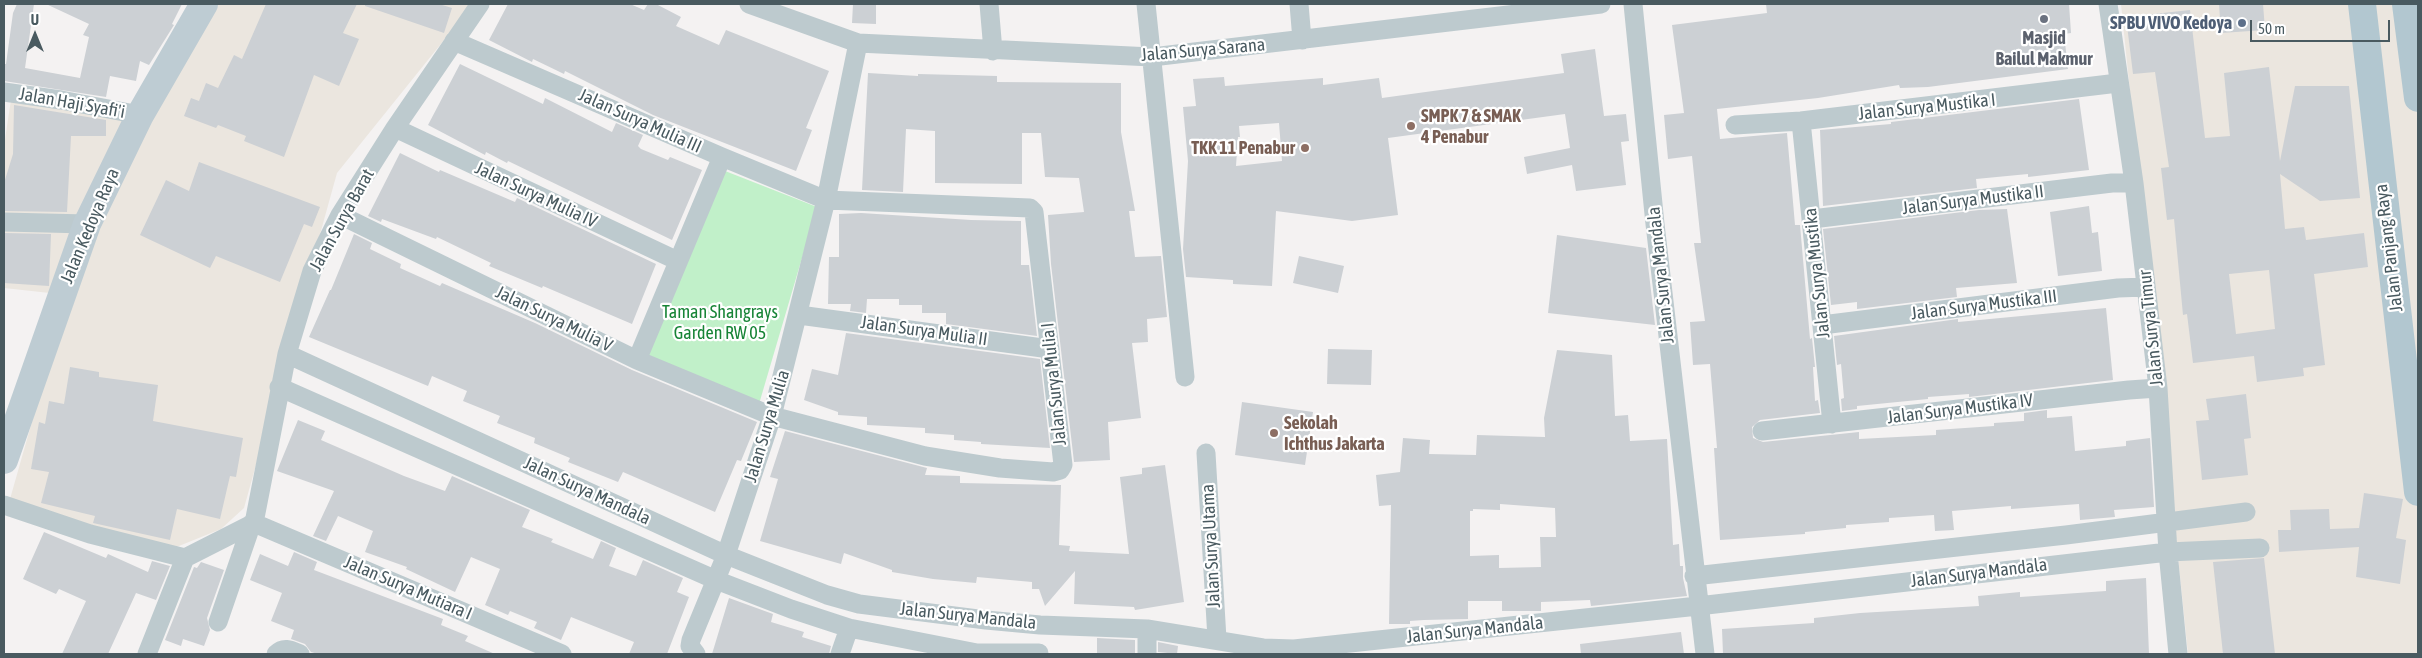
<!DOCTYPE html>
<html>
<head>
<meta charset="utf-8">
<style>
  body { margin:0 }
  #map { position:relative; width:2422px; height:658px; overflow:hidden; background:#f4f2f2; font-family:"Asap Condensed",sans-serif }
  canvas { display:block }
  .frame { position:absolute; inset:0; border:5px solid #495a60; pointer-events:none }
  .north { position:absolute; left:10px; top:10px; width:50px; height:50px; -webkit-text-stroke:4px #fff; paint-order:stroke; rotate:0deg; font-size:14px; font-weight:700; line-height:20px; text-align:center; color:#495a60 }
  .north::after { content:''; display:block; margin:auto; width:18px; height:22px; background:#495a60; clip-path:polygon(50% 0,100% 100%,50% 72%,0 100%) }
  .scale { position:absolute; left:2250px; top:20px; width:140px; height:22px; box-sizing:border-box; border:2px solid #495a60; border-top:0; padding-left:6px; font-size:15px; line-height:18px; white-space:nowrap; color:#495a60; -webkit-text-stroke:4px #fff; paint-order:stroke }
</style>
</head>
<body>
<div id="map">
<canvas width="2422" height="658"></canvas>
<div class="frame"></div>
<div class="north">U</div>
<div class="scale">50 m</div>
</div>
<script>
const c = document.querySelector('canvas').getContext('2d');
c.lineJoin = 'round';
function fill(path, color) {
  c.fillStyle = color;
  c.fill(path, 'evenodd');
}
function stroke(path, color, width, dash) {
  c.strokeStyle = color;
  c.lineWidth = width;
  c.lineCap = dash ? 'butt' : 'round';
  c.setLineDash(dash || []);
  c.stroke(path);
}
function write(font, color, halo, rows, align = 'center') {
  c.font = font + ' "Asap Condensed",sans-serif';
  c.lineWidth = 4.5;
  c.setLineDash([]);
  c.textBaseline = 'middle';
  c.strokeStyle = halo;
  c.fillStyle = color;
  for (const [text, x, y, turn = 0] of rows) {
    c.save();
    c.translate(x, y);
    c.rotate((+turn || 0) * Math.PI / 180);
    c.textAlign = isNaN(turn) ? turn : align;
    if (halo) c.strokeText(text, 0, 0);
    c.fillText(text, 0, 0);
    c.restore();
  }
}
fill(new Path2D(`
  M196,4H473L337,173L244,508L221,529L174,548L115,535L10,499L68,295L4,288V146L12,93L133,117Z
  M2121,4H2418V654H2188Z`), '#ebe6df');
fill(new Path2D(`
  M720,169L817,207L759,404L642,356Z`), '#c1f0c9');
fill(new Path2D(`
  M17,4H34L25,68L80,78L89,37L83,35L89,24L46,4H182L172,24L174,25L149,65L140,61L136,81L110,76L106,97L4,81V64H6L13,13Z
  M266,4H357L343,33L359,39L339,86L314,75L284,157L244,141L246,136L218,125L216,128L184,116L191,98L199,101L206,83L218,88L234,55L242,59Z
  M365,4H439L452,8L444,33L365,6Z
  M508,4H630L644,10L648,4H656L681,17L676,26L719,45L726,30L829,71L806,128L812,130L796,171L653,115L565,71L564,74L533,59L532,62L489,40Z
  M853,4L876,5V24L852,23Z
  M1766,4H2069L2071,33L2064,34L2068,69L1928,87L1900,88L1899,85L1818,98L1717,109L1720,139L1787,133L1795,225H1800L1810,339L1812,338L1815,367H1813L1815,401L1818,400L1820,413L1760,420L1752,427L1753,438L1763,442L1859,432V439L1936,435V430L1994,426V423L2024,421V413L2047,410V418L2072,416L2075,451L2126,446V441L2150,438L2154,507L2114,510L2115,517L2080,520L2079,504L2011,509V506L1952,511L1954,530L1935,531L1934,515L1889,518V522L1846,525V528L1805,532V534L1720,540L1714,448H1717L1710,364L1693,365L1690,322L1705,321L1694,243H1701L1692,156L1668,159L1664,115L1684,113L1672,25L1767,13Z
  M2219,4H2263L2265,30L2221,33Z
  M2190,10L2205,138L2230,136L2224,73L2269,67L2280,161L2295,86H2349L2360,198L2320,201L2280,174L2285,229L2304,227L2306,240L2364,233L2368,267L2314,274L2325,365L2303,368L2304,376L2257,382L2254,356L2193,363L2187,314L2183,315L2174,219L2167,220L2161,168L2169,167L2155,72L2133,74L2126,17ZM2269,270L2275,329L2236,334L2229,274Z
  M1595,49L1604,116L1626,114L1629,141L1621,142L1626,185L1576,191L1572,165L1527,174L1524,157L1570,148L1565,114L1388,138L1398,215L1352,221L1276,211L1272,286L1233,284V280L1186,277L1183,249L1188,161L1183,107L1196,106L1193,79L1224,77L1225,86L1323,78V85L1379,78L1382,98L1564,73L1561,54ZM1279,123L1282,161L1236,166L1238,137H1240L1239,126Z
  M460,64L543,104L545,98L612,132L616,123L643,135L638,146L641,149L668,160L670,157L702,170L672,240L508,161L507,163L486,152L485,155L428,125Z
  M868,73L918,76V74L997,76V82L1121,83V132L1135,211H1129L1135,257L1161,256L1167,317L1147,319L1148,342L1132,343L1141,418L1108,422L1110,460L1074,462L1051,264L1048,215L1084,212L1079,178L1045,177L1041,133H1022V184L935,183V131L906,129L903,192L862,190Z
  M2079,99L2089,170L2028,177V174L1976,179L1977,188L1823,206L1820,130L1891,124V122Z
  M14,105L106,120V136H71L67,212L4,211V183L13,154Z
  M400,153L439,172L440,170L515,202L517,198L656,264L632,324L543,286L542,288L489,266L491,263L437,237L436,239L382,219L381,222L368,216Z
  M199,162L320,207L312,227L304,224L280,282L216,256L210,268L140,235L166,180L189,191Z
  M2089,206L2092,233L2098,232L2102,271L2058,276L2050,212Z
  M2007,209L2017,283L1956,288L1957,297L1857,309V302L1831,305L1823,229L1979,210Z
  M861,213L971,220L1021,221V265H1029L1037,336L946,324V313H922V305H899V299H867L866,313L850,311L851,304H828L829,257H839V214Z
  M4,233L51,234L49,286L4,283Z
  M354,234L372,243L370,249L401,264L400,268L440,286L442,283L535,323L632,370L757,422L741,461L737,460L715,512L623,472L618,482L568,462L570,458L534,443L535,438L497,423L500,416L463,401L467,391L432,376L428,386L309,337L330,290H331Z
  M1557,235L1646,248L1655,325L1548,313Z
  M1299,256L1344,266L1338,293L1293,283Z
  M2106,308L2113,380L1969,397V394L1928,397V399L1857,406V409L1842,411L1841,399L1844,398L1841,364L1837,365L1834,336L1958,319V322Z
  M846,333L1040,359L1050,448L981,444V442L954,440V435L925,433V428L867,425V417L838,415V412L804,400L812,369L838,375Z
  M1328,349L1372,350L1371,385L1327,384Z
  M1557,350L1612,355L1615,416L1628,415L1630,441L1667,439L1673,545L1679,544L1680,566H1683V578L1687,596L1591,606L1590,600L1541,602V611H1502V601H1468V619L1424,620L1410,621V624H1389L1391,505L1379,506L1376,475L1400,472L1403,438L1430,440L1429,454L1476,455L1477,435L1545,437L1544,418ZM1500,504L1555,508L1556,537H1540L1541,567L1499,568V555L1470,556V511H1473V509L1500,510Z
  M70,367L99,372V377L158,385L153,421L243,438L236,477L230,476L220,519L177,509L170,540L93,523L95,516L41,503L49,472L31,469L39,422L45,424L49,401L64,404Z
  M2246,394L2251,438L2244,439L2248,475L2202,480L2196,421L2209,420L2206,399Z
  M1242,402L1313,412L1305,465L1235,455Z
  M298,420L325,431L321,440L404,476L445,491L452,476L530,510L522,527L553,539L551,542L593,559L601,541L616,548L609,566L636,576L643,560L683,578L677,592L689,597L667,654H629L634,642L571,617L561,640L534,628L537,622L510,611L508,615L485,605L500,569L471,557L455,592L406,569L407,567L365,552L373,531L338,516L326,541L313,536L334,491L277,471Z
  M785,431L927,468L925,475L960,476V483L1061,485L1059,545L1070,546L1069,551L1129,554L1120,477L1142,474V468L1165,465L1184,602L1135,610L1134,607L1074,604L1075,571L1045,606L1039,589H1032V582L977,577L976,583L933,579L892,572V570L844,553L841,564L760,541L778,479L770,477Z
  M2364,493L2403,499L2396,538L2406,540L2400,584L2356,577L2359,547L2279,552L2278,530H2291L2290,510L2329,509L2330,529L2359,528Z
  M44,532L106,558L108,554L148,572L152,561L170,566L156,600L136,593L108,654H62L86,601L59,589L56,594L23,579Z
  M294,552L317,562L314,570L443,619L441,625L468,636L465,641L495,654H318L311,652L305,644L291,639L294,630L271,621L282,593L250,580L260,554L288,566Z
  M2264,558L2275,654H2223L2213,562Z
  M201,562L224,570L207,618L210,630L204,646L183,639L181,646L165,640L194,567L197,568Z
  M2146,578L2149,654H1723L1722,629L1814,623V618L1860,613L1979,606L1978,596L2020,592V597L2106,591V581Z
  M729,598L773,614L771,622L804,632L802,637L831,646L829,654H712Z
  M1681,632L1684,654H1581L1580,644Z
  M1097,638L1135,640V654H1097Z
  M1158,642L1178,646L1177,654L1158,652Z`), '#ccd0d4');
stroke(new Path2D(`
  M749,4L858,43L1152,57L1601,4
  M989,4L993,51
  M1146,4L1185,377
  M1299,4L1302,40
  M1633,4L1655,224L1705,654
  M2108,4L2134,183L2158,388L2168,552L2178,654
  M4,92L61,100L140,115
  M1801,121L1832,424
  M1735,125L1801,121L2118,83
  M395,128L678,261
  M340,215L637,360L772,416L925,456L1000,468L1053,472L1060,470L1063,465L1034,212L1030,208L826,200L722,157L454,41
  M1812,219L2112,183H2134
  M4,222L87,224
  M799,315L1050,349
  M1822,325L2118,288L2146,287
  M287,354L726,555L827,595L859,604L986,620L1040,625L1147,629L1263,648L1294,649L1698,606L2168,552L2260,548
  M637,360L722,157
  M279,387L716,580L791,609L849,628L977,653H1039
  M1762,431L2129,390L2158,388
  M1206,453L1217,639
  M4,505L90,534L185,558
  M254,523L287,354L312,271L340,215L395,128L480,4
  M254,523L562,654
  M1694,576L2066,535L2246,512
  M218,622L252,523
  M147,654L185,558L254,523
  M276,654C284,646 291,650 300,654
  M696,654L690,646L691,640L726,555L772,416L826,200L858,43
  M840,654L849,628
  M1147,654V629`), '#bdcace', 19);
stroke(new Path2D(`
  M4,460L87,224L140,115L204,4`), '#beccd3', 28);
stroke(new Path2D(`
  M2362,4L2418,492
  M2406,4L2418,98`), '#b2c7d0', 28);
for (const [x, y, r, color] of [
  [2044,19,5,"#6b7280"],
  [2242,23,5,"#5c6f8a"],
  [1411,126,5,"#8d6e63"],
  [1305,148,5,"#8d6e63"],
  [1274,433,5,"#8d6e63"]
]) {
  const dot = new Path2D();
  dot.arc(x, y, r, 0, 2 * Math.PI);
  c.fillStyle = color;
  c.fill(dot);
  stroke(dot, '#fff', 2);
}
write('bold 18px', '#4e5e75', '#fff', [
  ["SPBU VIVO Kedoya",2232,23]
], 'right');
write('bold 18px', '#5b616d', '#fff', [
  ["Masjid",2044,38],
  ["Bailul Makmur",2044,59]
]);
write('18px', '#495a60', '#fff', [
  ["Jalan Surya Sarana",1203,50,-5],
  ["Jalan Haji Syafi'i",72,103,10],
  ["Jalan Surya Mustika I",1927,107,-6],
  ["Jalan Surya Mulia III",640,121,24],
  ["Jalan Surya Mulia IV",536,195,25],
  ["Jalan Surya Mustika II",1973,200,-7],
  ["Jalan Surya Barat",342,220,-61],
  ["Jalan Kedoya Raya",90,226,-67],
  ["Jalan Panjang Raya",2389,248,-97],
  ["Jalan Surya Mustika",1817,273,-96],
  ["Jalan Surya Mandala",1661,275,-96],
  ["Jalan Surya Mustika III",1984,305,-7],
  ["Jalan Surya Mulia V",554,319,26],
  ["Jalan Surya Timur",2151,328,-96],
  ["Jalan Surya Mulia II",924,331,8],
  ["Jalan Surya Mulia I",1054,384,-96],
  ["Jalan Surya Mustika IV",1960,409,-7],
  ["Jalan Surya Mulia",767,426,-73],
  ["Jalan Surya Mandala",587,491,25],
  ["Jalan Surya Utama",1211,546,-93],
  ["Jalan Surya Mandala",1979,573,-7],
  ["Jalan Surya Mutiara I",408,588,23],
  ["Jalan Surya Mandala",968,616,6],
  ["Jalan Surya Mandala",1475,630,-6]
]);
write('bold 18px', '#785e54', '#fff', [
  ["SMPK 7 & SMAK",1421,116],
  ["4 Penabur",1421,137],
  ["TKK 11 Penabur",1295,148,"right"],
  ["Sekolah",1284,423],
  ["Ichthus Jakarta",1284,444]
], 'left');
write('18px', '#178436', '#fff', [
  ["Taman Shangrays",720,312],
  ["Garden RW 05",720,333]
]);
</script>
</body>
</html>
